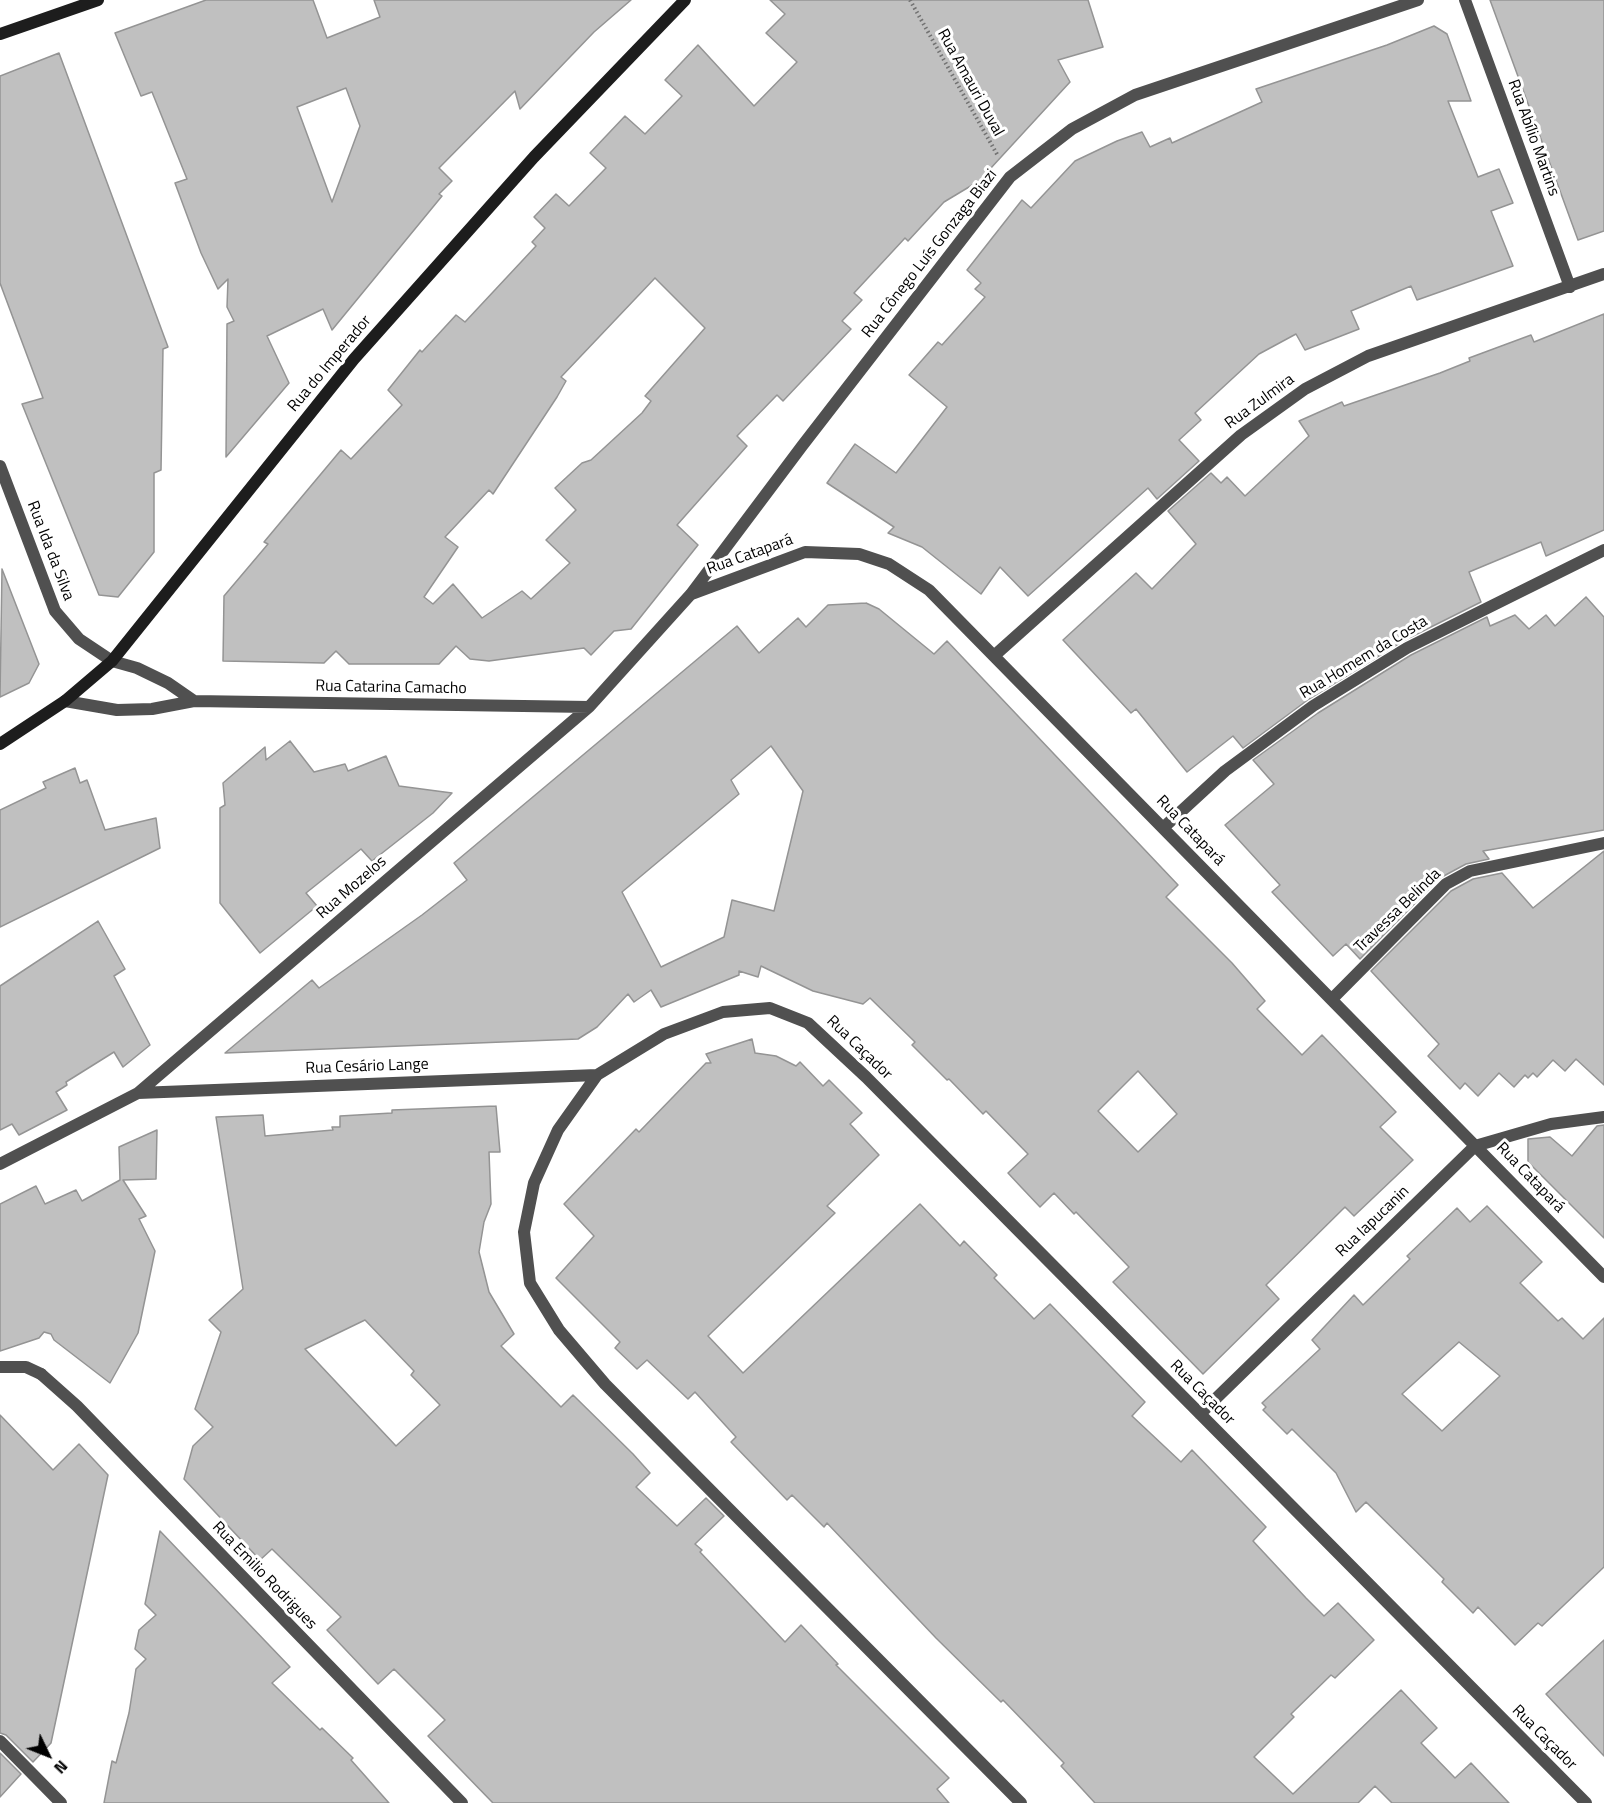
<!DOCTYPE html>
<meta charset="utf-8">
<style>
body{margin:0}
#map{position:relative;width:1604px;height:1803px;overflow:hidden;background:#fff;font-family:"Titillium Web",sans-serif}
canvas{display:block}
.north{position:absolute;left:18px;top:1725px;width:60px;height:60px;-webkit-text-stroke:4px #fff;paint-order:stroke;rotate:133deg;font-size:16px;font-weight:700;line-height:24px;text-align:center;color:#000}
.north::after{content:'';display:block;margin:auto;width:21px;height:27px;background:#000;clip-path:polygon(50% 0,100% 100%,50% 72%,0 100%)}
</style>
<div id="map">
<canvas width="1604" height="1803"></canvas>
<div class="north">N</div>
</div>
<script>
const g = document.querySelector('canvas').getContext('2d');
g.lineJoin = 'round';
function paint(path, color) { g.fillStyle = color; g.fill(path, 'evenodd'); }
const shape = rows => new Path2D(rows.map(r => 'M' + r).join(''));
function trace(path, color, width, dash) { g.strokeStyle = color; g.lineWidth = width; g.lineCap = dash ? 'butt' : 'round'; g.setLineDash(dash || []); g.stroke(path); }
function drawText(font, color, halo, rows, align = 'center') {
  g.font = font + ' "Titillium Web",sans-serif'; g.lineWidth = 6; g.setLineDash([]); g.textBaseline = 'middle'; g.strokeStyle = halo; g.fillStyle = color; for (const [text, x, y, turn = 0] of rows) {
    g.save(); g.translate(x, y); g.rotate((+turn || 0) * Math.PI / 180); g.textAlign = isNaN(turn) ? turn : align; if (halo) g.strokeText(text, 0, 0); g.fillText(text, 0, 0); g.restore();
  }
}
const building = shape([
 [206,0,313,0,327,38,380,17,374,0,631,0,594,32,520,109,515,91,439,168,452,181,439,194,442,196,332,330,323,309,267,336,289,383,226,457,227,324,234,321,227,307,228,279,218,289,201,253,175,183,187,179,152,92,141,96,115,33,206,0],
 [346,88,360,126,332,202,297,107,346,88],
 [770,0,1088,0,1103,47,1058,60,1070,82,979,181,944,202,908,241,905,238,854,293,862,300,842,321,851,329,783,401,777,395,737,436,747,446,677,525,698,545,631,629,614,631,591,655,584,648,489,661,470,659,456,646,439,664,349,664,336,651,324,663,223,661,224,596,268,544,264,542,341,450,351,459,402,405,388,390,420,350,422,352,456,315,465,322,536,246,532,242,545,228,534,217,556,194,569,206,606,168,590,153,625,116,645,134,682,96,665,80,698,45,754,106,797,62,766,33,785,14,770,0],
 [655,278,705,328,645,396,651,401,642,413,591,460,582,463,555,488,576,510,546,540,570,563,531,599,522,591,482,618,453,584,433,604,424,597,458,547,445,537,489,490,493,494,557,397,566,381,561,377,655,278],
 [1490,0,1604,0,1604,231,1578,240,1490,0],
 [1434,26,1447,34,1471,101,1448,101,1478,177,1499,169,1513,203,1491,211,1513,266,1417,300,1411,286,1351,311,1359,329,1305,350,1296,334,1259,354,1195,413,1201,420,1179,440,1199,461,1157,499,1148,488,1028,596,1000,567,981,594,922,547,888,533,894,527,827,483,855,444,896,473,947,407,909,375,938,342,942,345,985,297,975,289,981,283,967,270,1022,200,1031,208,1075,161,1117,141,1142,132,1150,147,1170,138,1172,143,1262,102,1256,89,1387,45,1434,26],
 [59,53,168,347,163,349,161,470,154,473,154,552,118,597,99,595,22,404,43,398,0,283,0,76,59,53],
 [1604,314,1604,530,1546,556,1541,542,1469,572,1481,602,1403,641,1309,699,1243,748,1233,736,1187,772,1136,709,1131,713,1063,640,1136,573,1152,589,1196,544,1168,511,1211,473,1221,483,1227,477,1245,496,1309,436,1299,421,1342,402,1344,406,1440,373,1470,361,1469,358,1531,335,1534,342,1604,314],
 [2,569,39,664,29,683,0,697,2,569],
 [1586,597,1604,617,1604,830,1483,851,1489,859,1466,864,1440,878,1360,959,1346,944,1333,956,1272,892,1280,885,1225,825,1274,784,1253,760,1318,713,1411,655,1487,617,1490,626,1515,615,1529,629,1546,615,1555,626,1586,597],
 [866,603,879,609,934,654,947,641,1178,885,1166,897,1232,963,1265,1001,1257,1009,1302,1055,1322,1035,1396,1112,1380,1127,1413,1160,1354,1216,1345,1207,1266,1285,1279,1299,1203,1374,1113,1282,1129,1267,1076,1212,1074,1214,1054,1193,1040,1207,1022,1188,1008,1173,1028,1154,986,1111,983,1114,949,1079,947,1080,912,1045,915,1042,870,998,863,1004,813,991,761,966,758,977,739,971,739,975,661,1007,651,990,634,1002,628,994,597,1027,578,1039,225,1053,312,980,319,988,422,915,467,880,454,863,737,626,759,653,798,618,806,627,828,605,866,603],
 [771,746,803,791,774,911,732,900,724,937,661,967,622,892,739,794,731,780,771,746],
 [1138,1071,1177,1114,1138,1152,1098,1111,1138,1071],
 [290,741,314,772,345,764,348,771,386,756,399,786,452,793,433,813,372,861,361,849,306,893,317,906,260,953,220,903,220,808,225,805,223,783,265,747,266,760,290,741],
 [75,768,80,783,87,780,105,830,156,818,160,848,0,927,0,810,46,788,43,782,75,768],
 [1604,851,1604,1085,1576,1059,1565,1071,1553,1060,1537,1077,1533,1073,1528,1078,1525,1075,1514,1087,1499,1073,1478,1096,1465,1083,1460,1089,1428,1056,1439,1044,1371,971,1451,891,1473,879,1502,873,1533,908,1604,851],
 [98,921,125,969,114,976,150,1045,123,1067,114,1052,66,1082,67,1085,56,1092,67,1110,19,1135,12,1124,0,1130,0,986,98,921],
 [752,1039,755,1053,776,1056,796,1066,800,1062,823,1086,829,1080,862,1113,850,1124,879,1155,827,1206,835,1213,708,1336,743,1373,920,1204,960,1246,964,1241,997,1275,994,1278,1034,1319,1050,1304,1145,1402,1132,1416,1181,1462,1192,1450,1266,1527,1253,1541,1306,1598,1324,1616,1338,1603,1374,1640,1335,1678,1331,1675,1291,1714,1294,1717,1254,1757,1293,1794,1401,1690,1437,1728,1421,1743,1455,1778,1471,1763,1509,1803,1392,1803,1375,1786,1358,1803,1095,1803,1061,1766,1064,1763,1003,1700,1001,1702,936,1638,827,1523,824,1527,792,1495,787,1500,731,1442,736,1437,695,1392,688,1399,647,1360,637,1369,615,1348,620,1342,556,1278,594,1236,564,1204,636,1129,639,1132,706,1063,711,1063,706,1054,752,1039],
 [496,1106,500,1152,489,1152,491,1204,484,1222,479,1252,489,1292,514,1334,501,1346,561,1407,573,1395,633,1454,650,1473,636,1487,677,1526,706,1498,724,1516,695,1544,702,1550,700,1552,785,1642,801,1625,838,1664,836,1665,949,1778,937,1789,949,1803,493,1803,428,1736,445,1720,394,1669,378,1684,327,1630,341,1617,272,1549,260,1560,184,1479,193,1446,213,1427,195,1409,221,1332,209,1320,243,1289,216,1117,263,1115,265,1136,333,1130,332,1127,340,1127,340,1116,392,1113,392,1110,496,1106],
 [365,1320,414,1371,411,1375,440,1405,396,1446,305,1349,365,1320],
 [1604,1125,1604,1238,1528,1162,1528,1139,1550,1137,1572,1156,1597,1126,1604,1125],
 [157,1130,156,1179,123,1180,146,1216,139,1219,155,1251,138,1333,110,1383,54,1340,51,1334,44,1332,39,1338,0,1351,0,1204,36,1186,45,1204,76,1190,82,1201,120,1180,119,1147,157,1130],
 [1487,1206,1542,1262,1520,1283,1558,1321,1562,1318,1583,1339,1604,1318,1604,1567,1542,1626,1538,1623,1515,1645,1478,1607,1473,1613,1442,1582,1444,1579,1366,1502,1356,1512,1336,1473,1292,1429,1287,1434,1263,1410,1266,1407,1262,1403,1320,1349,1312,1340,1354,1295,1363,1305,1410,1259,1407,1256,1457,1208,1470,1222,1487,1206],
 [1459,1342,1500,1376,1442,1431,1402,1394,1459,1342],
 [0,1415,53,1470,79,1444,108,1475,51,1743,33,1762,6,1735,0,1733,0,1415],
 [160,1531,290,1667,272,1683,320,1730,322,1728,353,1758,351,1760,389,1803,104,1803,112,1761,116,1763,129,1713,136,1669,146,1659,135,1649,139,1630,156,1615,145,1604,160,1531],
 [1604,1640,1604,1756,1546,1694,1604,1640],
 [0,1753,21,1774,0,1797,0,1753]
]);
const path = shape([
 [910,0,998,156]
]);
const lane = shape([
 [0,1367,26,1367,41,1374]
]);
const street = shape([
 [1465,0,1570,287],
 [0,466,55,611,79,639,112,661,137,668,168,683,194,701],
 [692,594,805,552,859,554,889,564,929,590,1604,1277],
 [995,655,1241,435,1305,389,1368,356,1604,274],
 [65,701,117,710,152,709,194,701,589,707],
 [1163,828,1225,771,1313,706,1407,648,1604,550],
 [1332,999,1446,884,1470,871,1604,843],
 [138,1093,597,1075],
 [0,1164,138,1093,589,707,691,594,802,446,1010,177,1072,129,1135,95,1418,0],
 [41,1374,77,1406,462,1803],
 [1200,1414,1475,1146,1551,1124,1604,1117],
 [0,1741,61,1803],
 [1021,1803,605,1384,559,1330,530,1283,524,1232,534,1183,558,1130,597,1075,664,1034,723,1012,770,1008,808,1023,866,1077,1586,1803]
]);
const secondary = shape([
 [0,34,98,0],
 [0,744,65,701,112,661,354,359,534,157,685,0]
]);
const streetNames = [
 ["Rua Amauri Duval",970,83,61],
 ["Rua Abílio Martins",1533,138,70],
 ["Rua Cônego Luís Gonzaga Biazi",930,254,-52],
 ["Rua do Imperador",330,364,-50],
 ["Rua Zulmira",1260,402,-36],
 ["Rua Ida da Silva",50,551,69],
 ["Rua Catapará",750,555,-20],
 ["Rua Homem da Costa",1364,658,-31],
 ["Rua Catarina Camacho",391,688,1],
 ["Rua Catapará",1190,831,46],
 ["Rua Mozelos",352,888,-41],
 ["Travessa Belinda",1398,911,-44],
 ["Rua Caçador",859,1048,44],
 ["Rua Cesário Lange",367,1067,-2],
 ["Rua Catapará",1530,1178,46],
 ["Rua Iapucanin",1373,1222,-44],
 ["Rua Caçador",1202,1393,45],
 ["Rua Emilio Rodrigues",264,1576,46],
 ["Rua Caçador",1544,1738,45]
];
paint(building, '#c0c0c0');
trace(building, '#949494', 1.5);
trace(path, '#727272', 4, [1.5, 3]);
trace(lane, '#505050', 12);
trace(street, '#505050', 12);
trace(secondary, '#1d1d1d', 12);
drawText('16px', '#000', '#fff', streetNames);
</script>
